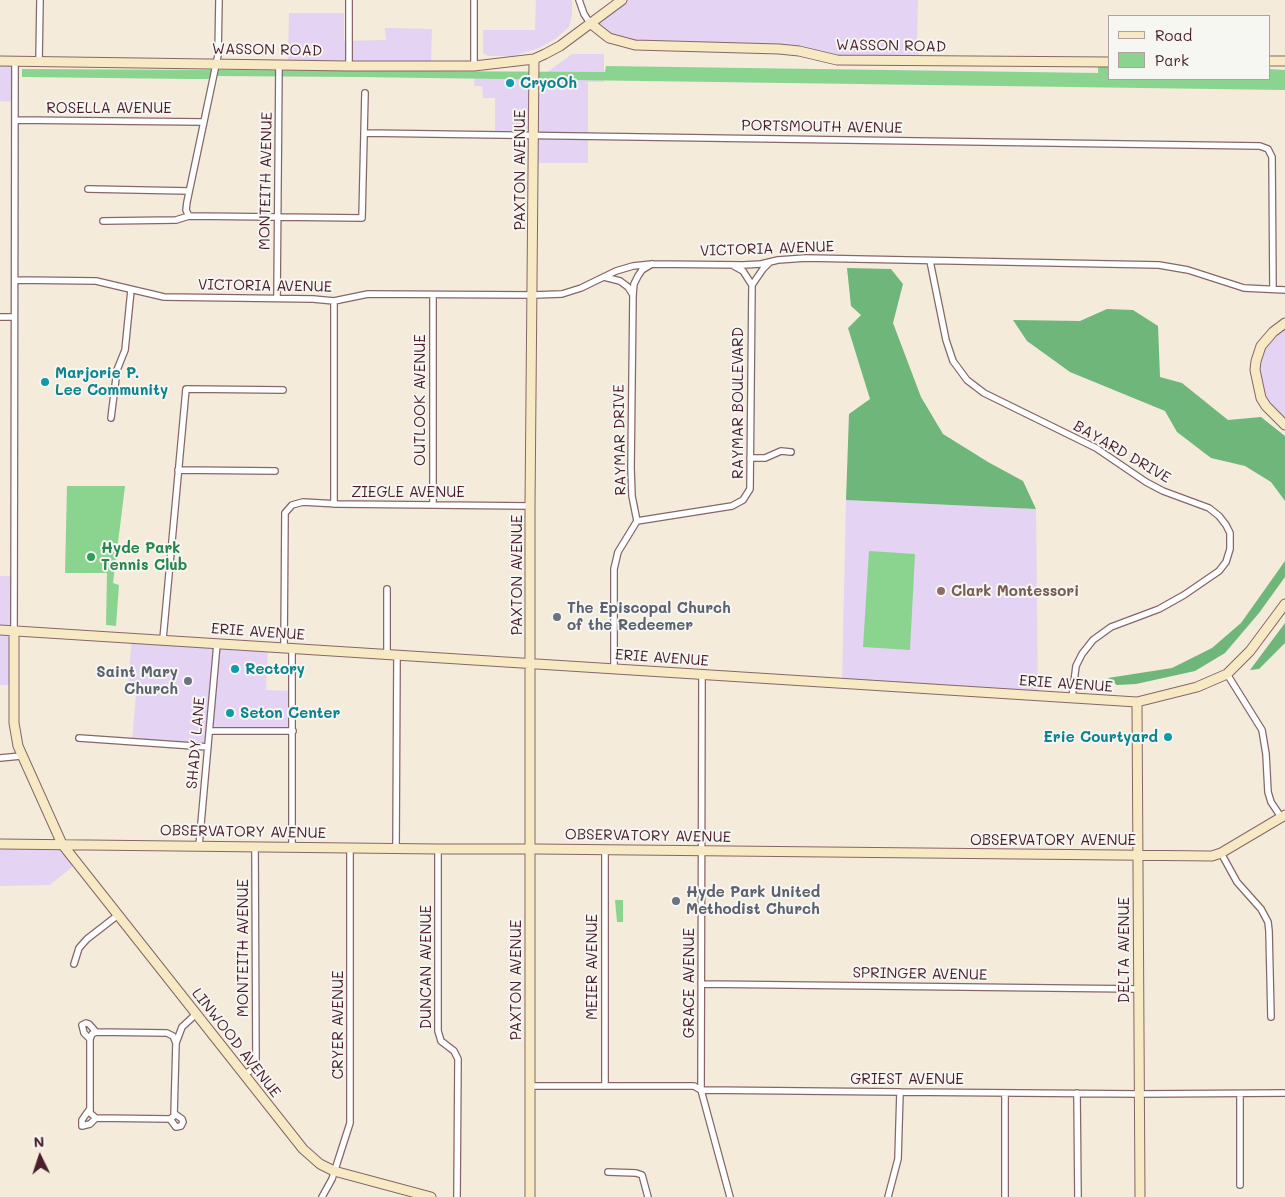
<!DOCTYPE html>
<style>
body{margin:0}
#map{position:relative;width:1285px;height:1197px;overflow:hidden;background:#f4ebdb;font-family:Mali,sans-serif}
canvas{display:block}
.legend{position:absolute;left:1108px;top:15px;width:162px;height:65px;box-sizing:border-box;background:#f6f6f2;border:1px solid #b1a0a2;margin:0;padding:6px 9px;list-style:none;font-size:15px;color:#4a1f2b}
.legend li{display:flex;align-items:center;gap:10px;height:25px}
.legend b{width:25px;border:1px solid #b1a0a2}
.north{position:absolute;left:15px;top:1132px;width:50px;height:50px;-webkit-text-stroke:4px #f6f6f2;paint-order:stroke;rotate:356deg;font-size:14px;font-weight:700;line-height:20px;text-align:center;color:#4a1f2b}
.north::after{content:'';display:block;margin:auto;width:18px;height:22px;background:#4a1f2b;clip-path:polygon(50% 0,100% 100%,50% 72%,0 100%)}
</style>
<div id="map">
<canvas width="1285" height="1197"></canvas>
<ul class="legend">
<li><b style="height:6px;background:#f7e9c3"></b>Road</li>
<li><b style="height:14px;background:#8ad490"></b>Park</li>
</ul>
<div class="north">N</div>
</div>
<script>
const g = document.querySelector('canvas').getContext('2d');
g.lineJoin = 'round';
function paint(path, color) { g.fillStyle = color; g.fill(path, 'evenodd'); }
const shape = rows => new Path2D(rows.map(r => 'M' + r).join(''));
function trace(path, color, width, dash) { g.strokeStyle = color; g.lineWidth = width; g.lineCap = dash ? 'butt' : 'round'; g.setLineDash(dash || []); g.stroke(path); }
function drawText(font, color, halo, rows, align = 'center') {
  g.font = font + ' Mali,sans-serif'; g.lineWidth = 4; g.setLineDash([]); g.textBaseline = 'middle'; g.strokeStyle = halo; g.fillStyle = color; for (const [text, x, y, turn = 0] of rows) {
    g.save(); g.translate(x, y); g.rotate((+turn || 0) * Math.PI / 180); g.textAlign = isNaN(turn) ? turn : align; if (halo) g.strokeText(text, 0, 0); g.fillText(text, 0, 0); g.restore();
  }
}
const built = shape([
 [536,0,572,0,572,16,569,27,554,40,539,48,513,56,488,56,483,53,483,30,535,30],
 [622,0,918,0,917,43,920,61,860,61,799,51,619,42,590,23],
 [289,13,344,13,344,41,386,40,385,28,432,29,431,62,288,60],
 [572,54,604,54,604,82,588,82,588,163,534,163,533,135,495,134,495,98,483,98,482,86,474,86,475,73,546,73],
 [0,61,15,61,15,102,0,101],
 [1285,323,1285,425,1257,387,1261,346],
 [846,500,1036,509,1038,696,842,684],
 [0,576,15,576,14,685,0,685],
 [132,638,268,647,266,690,293,691,293,731,210,731,208,747,132,742,136,695,127,694],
 [0,844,62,844,77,863,50,885,0,886]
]);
const green = shape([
 [606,66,1098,73,1098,67,1109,67,1109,79,1269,79,1269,69,1285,70,1285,90,358,77,215,76,207,79,189,79,22,77,22,69,605,72],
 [67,486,125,486,113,583,119,585,116,626,106,625,107,573,65,573],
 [869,551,915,554,910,650,863,647],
 [615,900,623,900,623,922,617,922]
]);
const forest = shape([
 [847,268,891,269,903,284,893,323,921,397,943,434,988,462,1023,481,1036,509,846,500,849,414,870,399,848,328,861,315,851,306],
 [1107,309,1133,310,1158,326,1160,377,1182,383,1228,420,1261,417,1285,436,1285,501,1271,482,1245,466,1211,458,1177,432,1165,411,1070,372,1027,341,1013,320,1080,321],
 [1285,561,1285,577,1259,613,1225,653,1195,671,1136,684,1117,685,1108,678,1172,668,1212,648,1241,623],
 [1285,623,1285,643,1259,669,1250,670]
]);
const street = shape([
 [579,0,584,14,590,23],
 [39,61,40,0],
 [349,66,349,0],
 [474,66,474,0],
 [15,120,203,122],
 [364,133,1260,146,1268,149,1272,157,1273,289],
 [88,189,189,191],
 [189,216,186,210,187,202,218,55,219,0],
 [103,221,176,220,189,216,362,218,365,93],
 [930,261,946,340,953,361,967,380,984,393,1096,448,1146,482,1163,491,1209,508,1219,516,1226,525,1230,533,1230,549,1226,562,1219,571,1184,595,1159,609,1111,627,1093,640,1082,654,1076,666,1072,698],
 [604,277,620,281,628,287,633,295],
 [15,280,96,281,164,297,313,299,334,301,368,294,533,295,562,294,581,288,616,271,633,266,652,264,743,265,761,264,778,260,806,258,1159,265,1188,270,1244,288,1285,290],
 [752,285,763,269,769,263],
 [277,298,279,64],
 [0,317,14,317],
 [111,418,117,370,125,350,131,290],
 [750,458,765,458,781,451,791,452],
 [178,470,275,471],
 [334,504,334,301],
 [433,505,433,295],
 [637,521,732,506,743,500,750,489,752,285,743,271,734,266],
 [14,631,15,61],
 [163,639,186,389,283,390],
 [284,648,285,513,292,505,303,502,338,504,530,506],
 [292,649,292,846],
 [387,655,387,589],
 [614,668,614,569,618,552,637,521,632,496,631,468,633,295,634,284,638,276,642,270,652,264],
 [1227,674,1262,730,1266,754,1268,792,1271,802,1281,817],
 [702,675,701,1090,730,1197],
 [210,731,293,731],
 [79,738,208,747],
 [0,758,21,756],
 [199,846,217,644],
 [396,848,397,655],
 [438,849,438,1031,441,1041,454,1051,458,1059,457,1197],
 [605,849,605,1085],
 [1221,853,1237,882,1261,909,1268,922,1269,931,1271,1017],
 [74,964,79,948,87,939,118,915],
 [701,984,1138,989],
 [96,1032,167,1033,173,1036,176,1043,174,1116,170,1119,96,1118,90,1113,90,1039,92,1034,96,1032],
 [90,1039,84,1033,82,1025,86,1023,89,1024,96,1032],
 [176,1043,182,1027,195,1015],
 [244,1075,254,1068,256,1063,255,846],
 [530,1086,694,1086,701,1090,900,1092,1139,1094,1285,1093],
 [1005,1093,1005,1197],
 [1077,1093,1078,1197],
 [89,1110,82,1120,82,1126,90,1124,96,1118],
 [170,1119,176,1127,181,1126,183,1122,182,1119,175,1114],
 [608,1172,636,1173,642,1175,648,1197],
 [1240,1185,1240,1094],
 [322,1197,332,1179,350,1123,350,848],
 [888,1197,898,1159,900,1092]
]);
const secondary = shape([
 [590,23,609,38,635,45,779,49,799,51,837,60,1109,62],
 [0,61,349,66,474,66,534,59,545,54,560,46,622,0],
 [1269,61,1285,61],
 [1285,323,1273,332,1261,346,1256,361,1255,370,1261,398,1266,406,1285,425],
 [0,630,1137,702,1197,687,1227,674,1250,651,1285,604],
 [14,631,14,723,18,746,62,844,303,1149,320,1164,334,1171,431,1197],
 [1137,702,1140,1197],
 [0,844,438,849,537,849,1212,856,1221,853,1285,815],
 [530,1197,530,506,534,59]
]);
const markers = [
 [510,83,5,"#0f9aa8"],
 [45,382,5,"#0f9aa8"],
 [91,557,5,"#2e9e5b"],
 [941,591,5,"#8d6e63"],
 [557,617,5,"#6b7280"],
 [235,669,5,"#0f9aa8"],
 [188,681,5,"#6b7280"],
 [230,713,5,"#0f9aa8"],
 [1168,737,5,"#0f9aa8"],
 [676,901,5,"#6b7280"]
];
const streetNames = [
 ["WASSON ROAD",891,46,1],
 ["WASSON ROAD",267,50,1],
 ["ROSELLA AVENUE",109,108],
 ["PORTSMOUTH AVENUE",822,127,1],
 ["PAXTON AVENUE",520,170,-90],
 ["MONTEITH AVENUE",266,181,-89],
 ["VICTORIA AVENUE",767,249,-2],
 ["VICTORIA AVENUE",265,286,1],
 ["OUTLOOK AVENUE",420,400,-90],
 ["RAYMAR BOULEVARD",738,403,-90],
 ["RAYMAR DRIVE",620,440,-91],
 ["BAYARD DRIVE",1122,452,30],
 ["ZIEGLE AVENUE",408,492],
 ["PAXTON AVENUE",517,575,-90],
 ["ERIE AVENUE",258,632,4],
 ["ERIE AVENUE",662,658,4],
 ["ERIE AVENUE",1066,684,4],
 ["SHADY LANE",196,743,-85],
 ["OBSERVATORY AVENUE",243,832,1],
 ["OBSERVATORY AVENUE",648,836,1],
 ["OBSERVATORY AVENUE",1053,840],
 ["MONTEITH AVENUE",243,948,-90],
 ["DELTA AVENUE",1124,950,-90],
 ["DUNCAN AVENUE",426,967,-90],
 ["MEIER AVENUE",592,967,-90],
 ["SPRINGER AVENUE",920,974,1],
 ["PAXTON AVENUE",516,980,-90],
 ["GRACE AVENUE",689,983,-90],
 ["CRYER AVENUE",338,1025,-90],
 ["LINWOOD AVENUE",236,1043,52],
 ["GRIEST AVENUE",907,1079]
];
const cultureNames = [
 ["CryoOh",520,83],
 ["Marjorie P.",55,373],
 ["Lee Community",55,390],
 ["Rectory",245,669],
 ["Seton Center",240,713],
 ["Erie Courtyard",1158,737,"right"]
];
const leisureNames = [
 ["Hyde Park",101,548],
 ["Tennis Club",101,565]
];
const educationNames = [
 ["Clark Montessori",951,591]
];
const worshipNames = [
 ["The Episcopal Church",567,608],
 ["of the Redeemer",567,625],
 ["Saint Mary",178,672,"right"],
 ["Church",178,689,"right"],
 ["Hyde Park United",686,892],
 ["Methodist Church",686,909]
];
paint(built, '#e4d3f2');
paint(green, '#8ad490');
paint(forest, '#6fb67a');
trace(street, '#866669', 8);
trace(secondary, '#866669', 11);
trace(street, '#fff', 5.5);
trace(secondary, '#f7e9c3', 9);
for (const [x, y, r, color] of markers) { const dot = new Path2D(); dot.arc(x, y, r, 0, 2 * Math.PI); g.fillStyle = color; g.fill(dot); trace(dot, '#f6f6f2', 2); }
drawText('15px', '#4a1f2b', '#f6f6f2', streetNames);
drawText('bold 15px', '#0d838f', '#f6f6f2', cultureNames, 'left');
drawText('bold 15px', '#27864d', '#f6f6f2', leisureNames, 'left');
drawText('bold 15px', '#785e54', '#f6f6f2', educationNames, 'left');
drawText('bold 15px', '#5b616d', '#f6f6f2', worshipNames, 'left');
</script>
